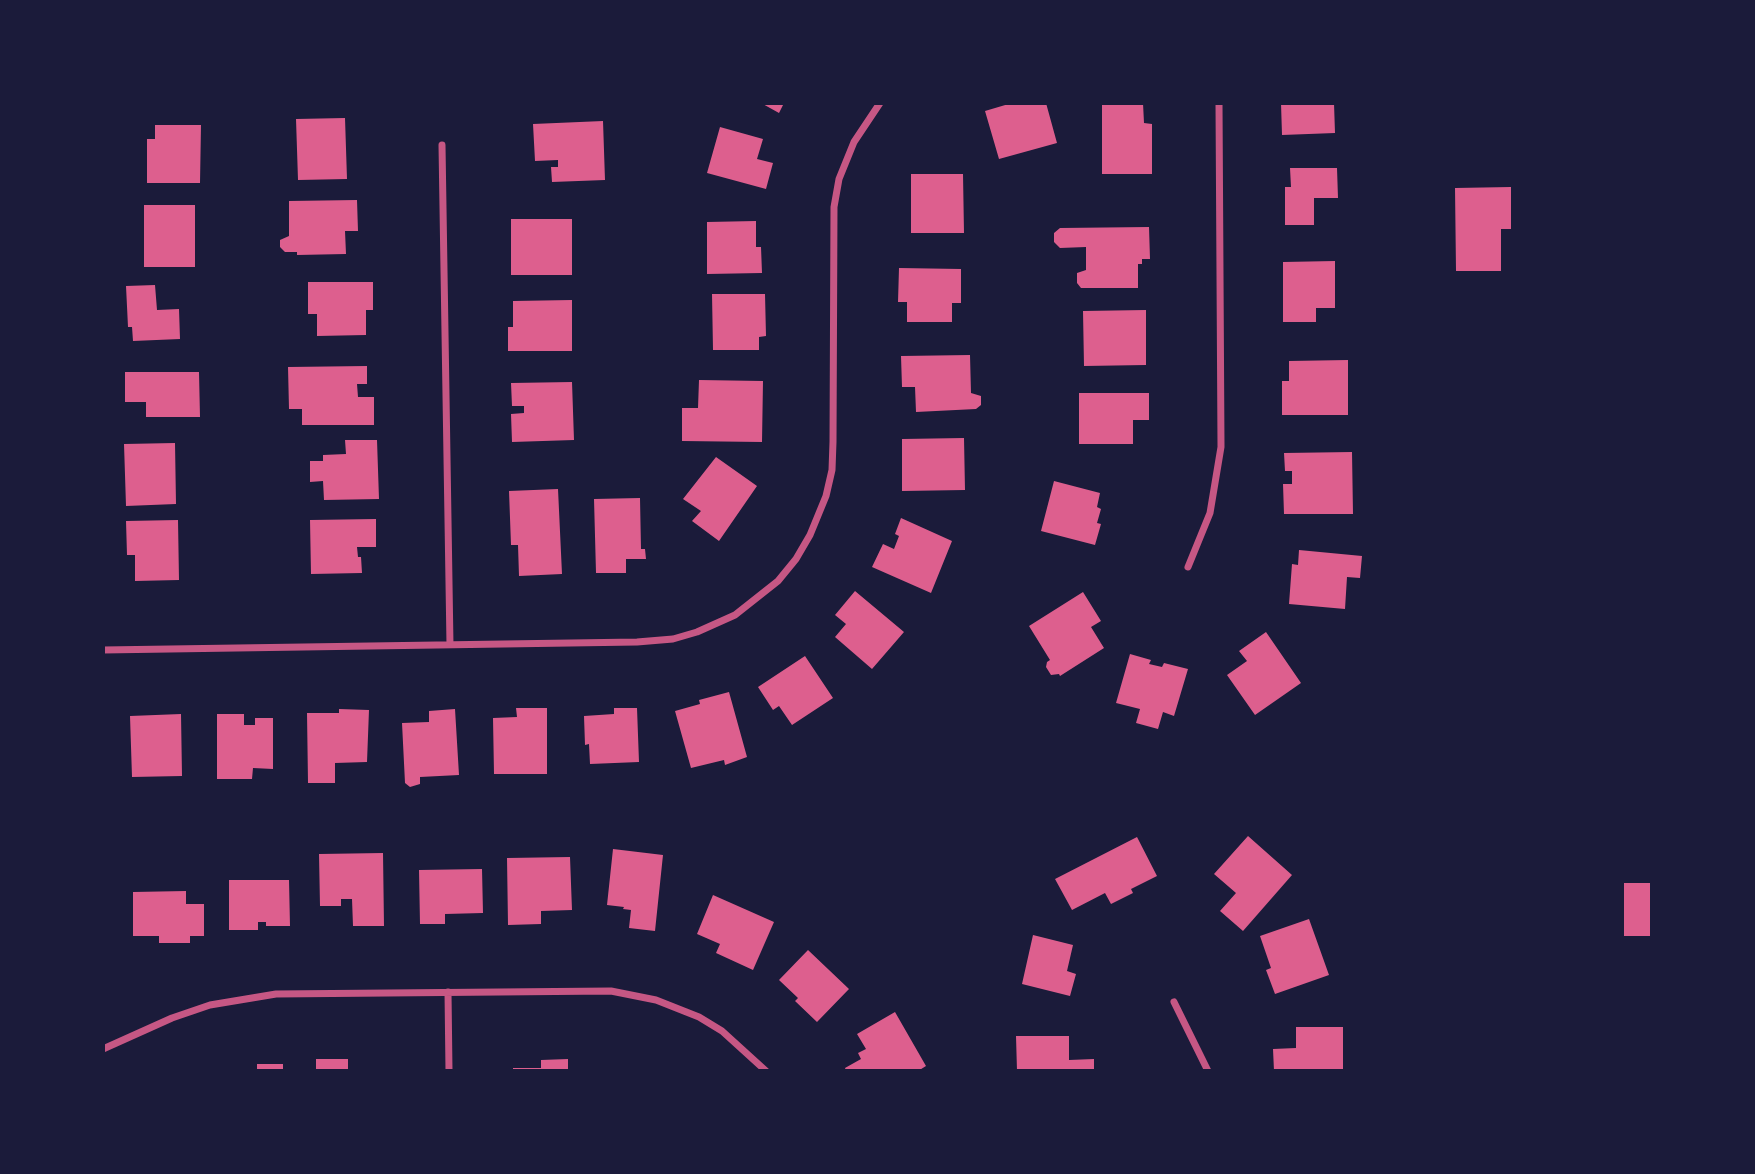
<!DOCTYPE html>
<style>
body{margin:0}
#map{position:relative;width:1755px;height:1174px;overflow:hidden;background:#1b1b3a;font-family:"Nunito Sans",sans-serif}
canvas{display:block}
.frame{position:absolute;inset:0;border:105px solid #1b1b3a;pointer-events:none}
</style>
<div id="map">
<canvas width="1755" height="1174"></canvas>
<div class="frame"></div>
</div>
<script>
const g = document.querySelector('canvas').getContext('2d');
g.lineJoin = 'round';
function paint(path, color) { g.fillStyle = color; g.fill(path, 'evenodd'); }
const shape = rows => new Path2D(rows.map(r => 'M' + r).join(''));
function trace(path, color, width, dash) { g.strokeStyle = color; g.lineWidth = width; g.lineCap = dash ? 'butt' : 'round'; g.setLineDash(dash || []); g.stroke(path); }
const building = shape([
 [761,103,784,103,779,113],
 [1012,103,1046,103,1057,143,999,159,985,111],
 [1102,103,1143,103,1144,123,1152,124,1152,174,1102,174],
 [1281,103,1334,103,1335,133,1282,135],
 [345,118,347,179,298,180,296,119],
 [603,121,605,180,552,182,551,167,558,167,558,160,535,161,533,124],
 [155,125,201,125,200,183,147,183,147,139,155,139],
 [720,127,763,139,757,159,773,163,766,189,707,173],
 [1290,168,1337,168,1338,198,1314,198,1314,225,1285,225,1285,187,1291,187],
 [911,174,963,174,964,233,911,233],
 [1511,187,1511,229,1501,229,1501,271,1456,271,1455,188],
 [357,200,358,231,345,231,346,254,297,255,297,252,285,252,280,247,280,240,289,236,289,201],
 [144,205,195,205,195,267,144,267],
 [511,219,572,219,572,275,511,275],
 [756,221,756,247,761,247,762,273,707,274,707,222],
 [1149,227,1150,259,1142,259,1142,264,1138,264,1138,288,1081,288,1077,283,1077,273,1086,270,1086,247,1060,248,1054,242,1054,233,1060,228],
 [1335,261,1335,308,1316,308,1316,322,1283,322,1283,262],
 [899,268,961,269,961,303,952,303,952,322,907,322,907,302,898,302],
 [308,282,373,282,373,310,366,310,366,335,317,336,317,314,308,314],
 [155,285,157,310,179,309,180,339,133,341,132,327,128,327,126,286],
 [712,294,765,294,766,336,759,337,759,350,713,350],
 [572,300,572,351,508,351,508,327,513,327,513,301],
 [1146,310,1146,365,1084,366,1083,311],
 [970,355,971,393,981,396,981,405,976,409,916,412,915,387,902,387,901,356],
 [1348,360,1348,415,1282,415,1282,381,1289,381,1289,361],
 [367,366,367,384,357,384,358,397,374,397,374,425,302,425,302,409,289,409,288,367],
 [125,372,199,372,200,417,146,417,146,402,125,402],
 [699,380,763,381,762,442,682,441,682,408,698,408],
 [572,382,574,440,512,442,511,414,524,413,524,406,512,406,511,383],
 [1079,393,1149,393,1149,420,1133,420,1133,444,1079,444],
 [964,438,965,490,902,491,902,439],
 [345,440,377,440,379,499,324,500,323,481,310,482,310,461,323,461,323,455,346,454],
 [175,443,176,504,126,506,124,444],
 [1352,452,1353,514,1284,514,1283,484,1292,484,1292,471,1285,471,1284,453],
 [716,457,757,486,719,541,692,521,701,511,683,499],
 [1054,481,1100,493,1097,507,1101,509,1097,523,1101,524,1095,545,1041,531],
 [558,489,562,574,519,576,518,545,511,545,509,491],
 [640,498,641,549,645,549,646,559,626,559,626,573,596,573,594,499],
 [901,518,952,541,931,593,872,567,883,544,894,549,899,536,895,534],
 [376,519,376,547,357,547,358,557,361,557,362,573,311,574,310,520],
 [178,520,179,580,135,581,135,555,127,555,126,521],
 [1299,550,1362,556,1360,578,1347,577,1345,609,1289,604,1292,564,1298,565],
 [855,591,904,632,872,669,835,637,846,624,835,615],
 [1083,592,1101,621,1091,627,1104,648,1060,676,1059,674,1051,675,1046,667,1047,662,1050,660,1029,626],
 [1266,632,1301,683,1255,715,1227,675,1247,661,1239,651],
 [1130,654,1151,660,1149,664,1162,667,1164,663,1188,669,1174,716,1163,712,1158,729,1136,723,1140,709,1116,703],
 [805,656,833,698,792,725,779,706,773,710,758,687],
 [729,692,747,757,725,765,724,760,691,768,675,711,700,704,699,700],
 [516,708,547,708,547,774,494,774,493,718,517,717],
 [614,708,637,708,639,762,590,764,589,744,585,745,584,716,614,714],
 [339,709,369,710,367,762,335,763,335,783,308,783,307,713,339,713],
 [455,709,459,775,420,777,420,784,410,787,405,783,402,723,429,722,429,711],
 [181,714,182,776,132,777,130,716],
 [217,714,244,714,244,725,255,725,255,718,273,718,273,769,253,768,252,779,217,779],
 [1248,836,1292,875,1243,931,1220,911,1236,893,1214,874],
 [1137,837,1157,876,1131,889,1133,893,1111,904,1105,893,1072,910,1055,879],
 [613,849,663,855,655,931,629,928,631,910,623,909,624,907,607,905],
 [383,853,384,926,353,926,352,899,341,899,341,906,320,906,319,854],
 [570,857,572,910,541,911,541,924,508,925,507,858],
 [482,869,483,913,445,914,445,924,420,924,419,870],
 [229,880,289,880,290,926,266,926,266,922,258,922,258,930,229,930],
 [1624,883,1652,883,1652,936,1624,936],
 [186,891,186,904,204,904,204,936,190,936,190,943,159,943,159,936,133,936,133,892],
 [713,895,774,922,753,970,716,953,720,944,697,934],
 [1309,919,1329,975,1275,994,1266,970,1271,968,1260,936],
 [1033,935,1073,945,1067,971,1076,974,1070,996,1022,984],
 [808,950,849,989,817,1022,795,1001,798,998,779,980],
 [895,1012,926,1066,918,1071,846,1071,845,1068,861,1059,858,1053,866,1049,857,1034],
 [1296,1027,1343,1027,1343,1071,1274,1071,1273,1049,1296,1048],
 [1016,1036,1069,1036,1069,1060,1094,1059,1094,1071,1017,1071],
 [316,1059,348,1059,348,1071,316,1071],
 [568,1059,568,1071,513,1071,513,1068,541,1068,541,1060],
 [257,1064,283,1064,283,1071,257,1071]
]);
const minor = shape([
 [442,145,450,645],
 [1188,567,1210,513,1221,447,1219,103],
 [103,650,637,642,673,639,697,632,735,615,778,581,796,559,810,535,826,496,832,470,833,442,834,207,839,179,854,142,880,103],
 [448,992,449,1071],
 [1174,1002,1208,1071],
 [103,1049,172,1018,210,1005,276,994,611,991,656,1000,699,1017,722,1031,766,1071]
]);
paint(building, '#dd5f8e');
trace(minor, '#c65784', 7);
</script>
